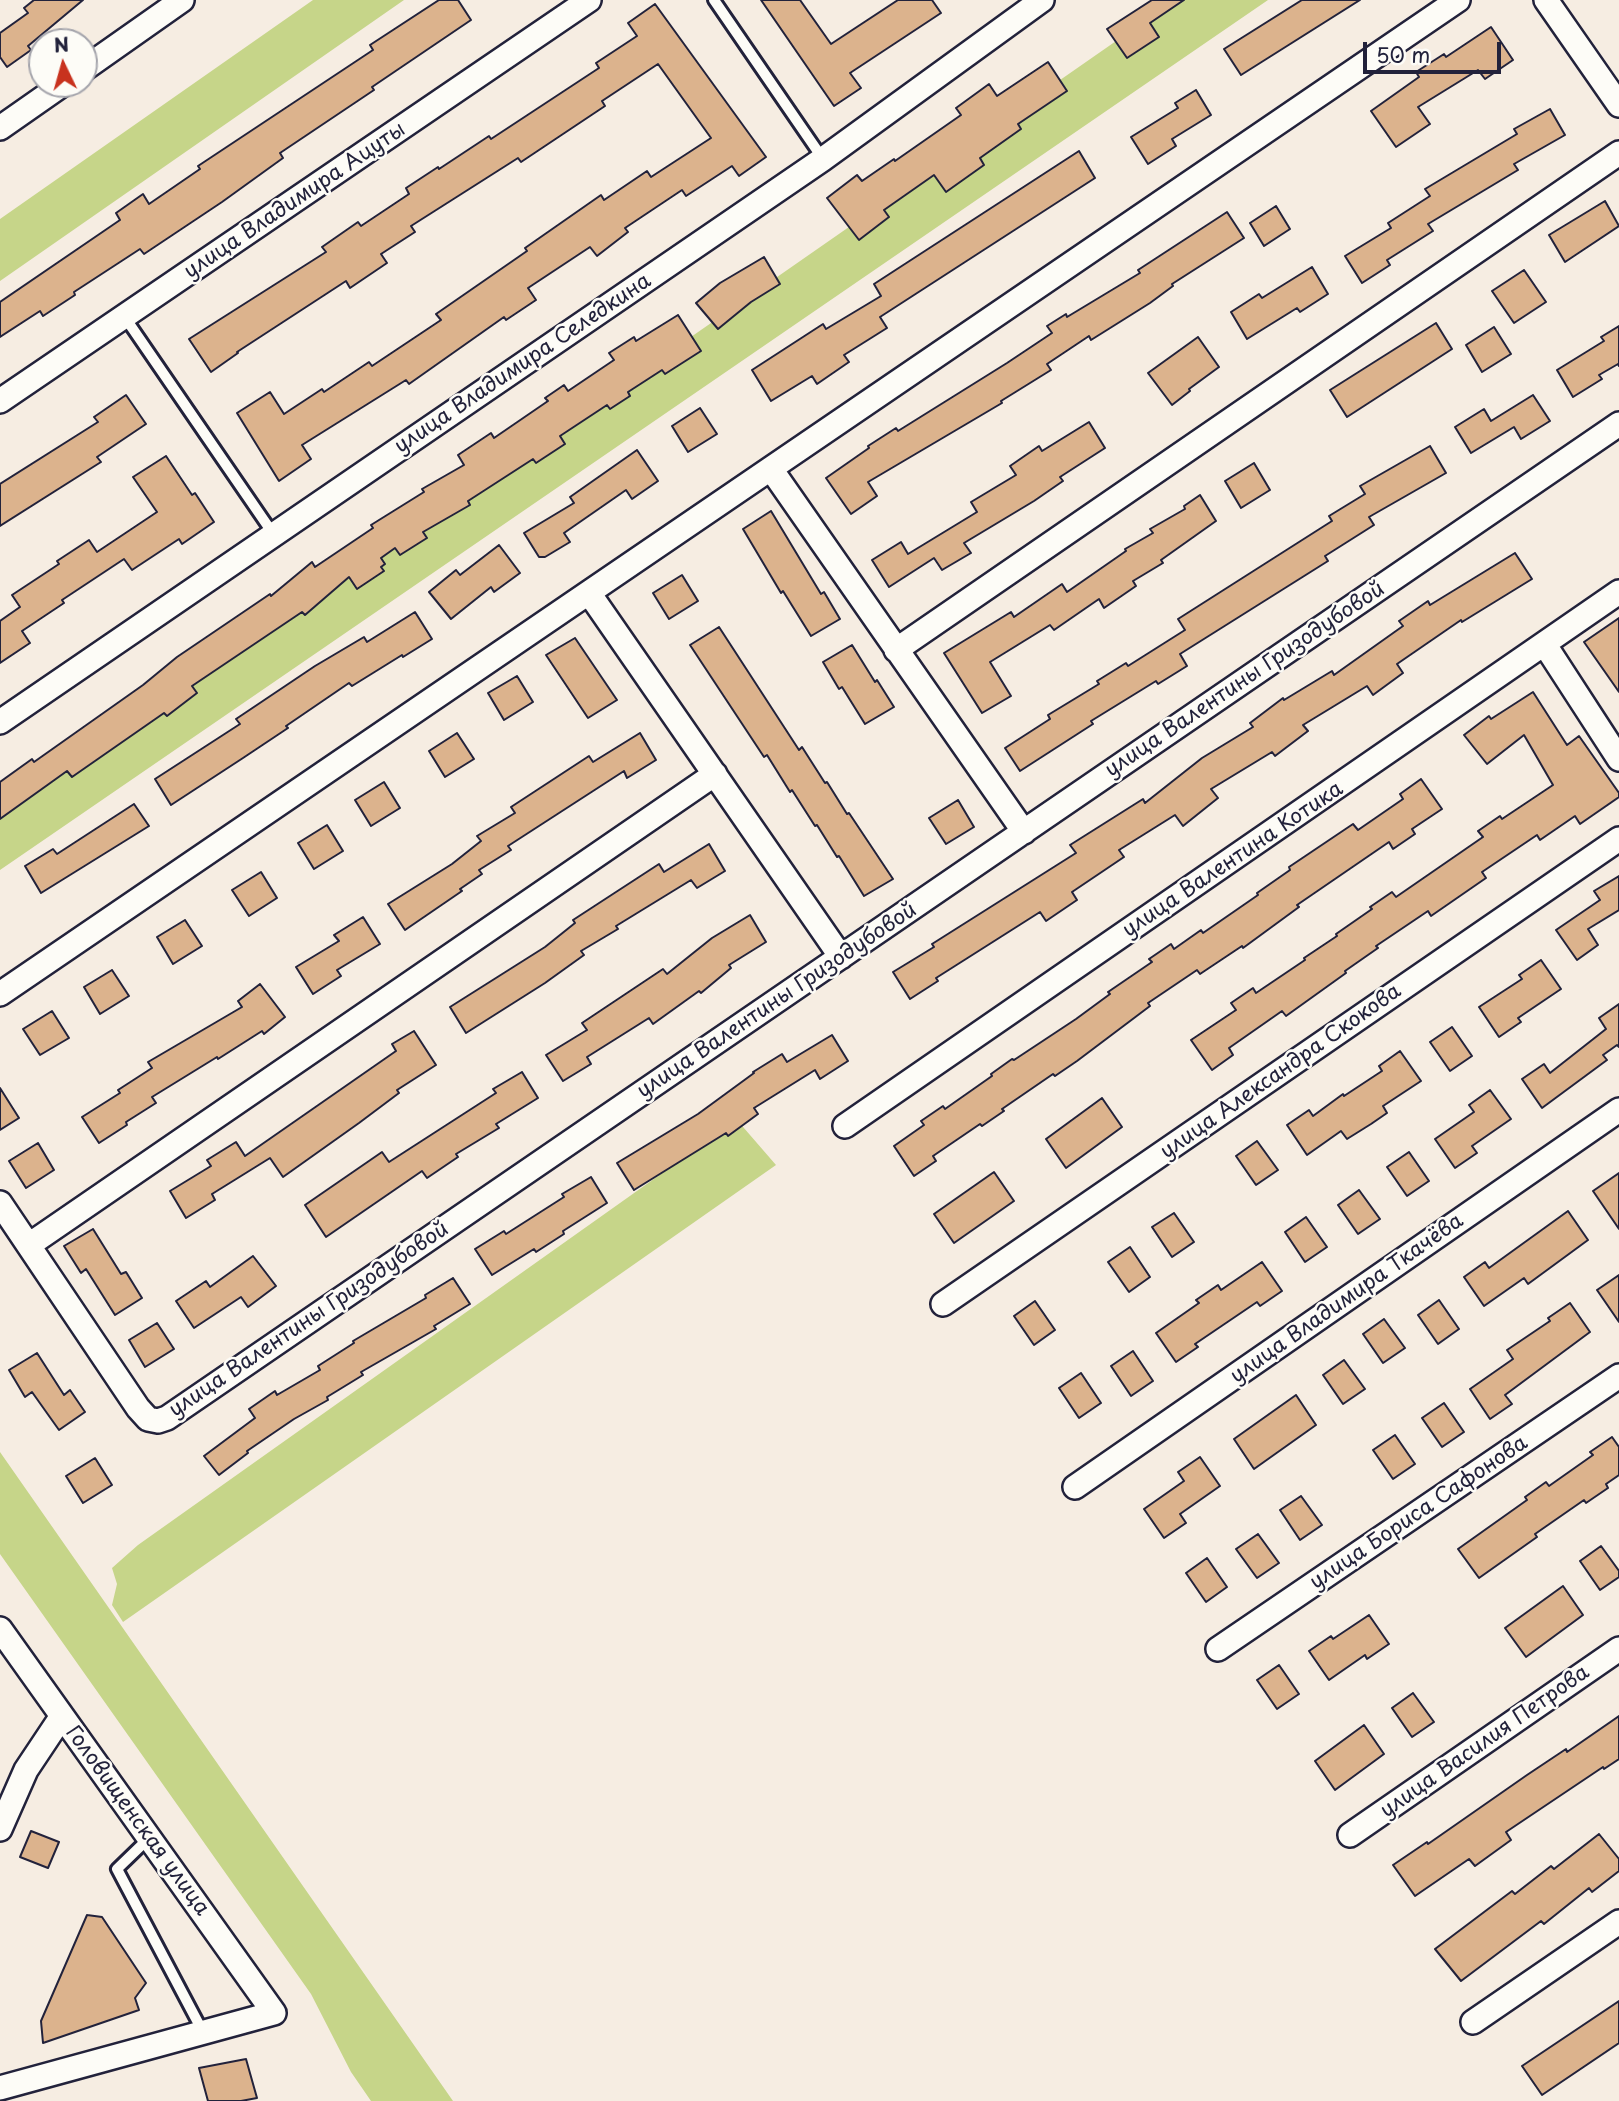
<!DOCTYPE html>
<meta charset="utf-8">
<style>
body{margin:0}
#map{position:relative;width:1619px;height:2101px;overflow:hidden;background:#f6ede2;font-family:"Playpen Sans",sans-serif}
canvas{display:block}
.north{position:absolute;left:28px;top:28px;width:70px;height:70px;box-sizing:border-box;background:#fdfcf7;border:2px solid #a5a5ac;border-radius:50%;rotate:355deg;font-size:19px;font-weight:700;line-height:28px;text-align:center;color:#22223b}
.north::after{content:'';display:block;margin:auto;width:24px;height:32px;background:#c8321e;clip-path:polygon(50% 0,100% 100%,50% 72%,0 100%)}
.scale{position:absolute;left:1363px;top:42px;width:138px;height:32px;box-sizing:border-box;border:4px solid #22223b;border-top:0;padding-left:9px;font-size:21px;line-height:24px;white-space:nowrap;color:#22223b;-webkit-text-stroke:5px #fdfcf7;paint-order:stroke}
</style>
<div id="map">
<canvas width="1619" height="2101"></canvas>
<div class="north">N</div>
<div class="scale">50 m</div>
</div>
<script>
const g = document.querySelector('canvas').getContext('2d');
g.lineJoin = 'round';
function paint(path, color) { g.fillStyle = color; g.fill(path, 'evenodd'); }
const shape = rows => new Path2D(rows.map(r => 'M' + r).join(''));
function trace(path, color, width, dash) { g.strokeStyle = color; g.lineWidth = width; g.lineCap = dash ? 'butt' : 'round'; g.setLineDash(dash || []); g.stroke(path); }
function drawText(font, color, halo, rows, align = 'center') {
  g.font = font + ' "Playpen Sans",sans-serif'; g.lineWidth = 5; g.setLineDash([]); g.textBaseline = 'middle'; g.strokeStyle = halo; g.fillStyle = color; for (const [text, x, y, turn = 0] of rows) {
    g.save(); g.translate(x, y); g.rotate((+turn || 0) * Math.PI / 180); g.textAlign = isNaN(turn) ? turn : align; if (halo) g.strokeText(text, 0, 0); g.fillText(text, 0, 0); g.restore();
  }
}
const green = shape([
 [313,0,404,0,0,281,0,219],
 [1175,0,1268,0,0,870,0,818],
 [737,1120,776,1165,123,1622,112,1605,117,1584,112,1568,138,1545],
 [0,1452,453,2101,371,2101,351,2072,311,1994,0,1554]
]);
const building = shape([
 [34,0,83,0,28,46,31,50,7,67,0,57,0,33,28,13,24,8,34,0],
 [439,0,458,0,471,20,372,87,374,90,280,153,283,158,222,202,144,254,140,249,74,292,75,295,43,316,40,311,0,337,0,302,120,220,116,213,143,194,149,204,200,169,198,166,373,50,370,45,439,0],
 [761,0,800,0,831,44,898,0,932,0,941,13,850,73,861,88,834,106,761,0],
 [1152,0,1184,0,1150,23,1159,37,1127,58,1107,29,1152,0],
 [1302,0,1360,0,1241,75,1224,49,1302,0],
 [655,4,766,157,739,176,732,166,686,196,682,190,625,228,628,232,597,256,590,247,528,288,536,300,506,320,504,317,409,384,406,380,302,445,311,459,279,481,237,413,270,392,284,414,322,389,324,392,369,362,372,366,441,320,436,314,527,251,525,248,601,195,604,200,647,171,651,177,711,138,658,64,602,101,605,106,521,162,518,158,411,226,415,232,381,254,387,263,350,288,346,281,237,352,238,353,211,372,189,339,326,252,322,247,358,222,361,226,409,194,406,188,438,167,439,169,489,136,491,139,599,68,596,63,637,36,628,23,655,4],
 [1491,27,1513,60,1485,79,1478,70,1418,107,1430,124,1396,147,1371,111,1419,77,1416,72,1444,54,1446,57,1491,27],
 [1048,62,1067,91,1018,124,1021,129,980,158,984,165,946,192,934,175,884,210,889,217,859,240,827,198,857,175,862,181,894,159,895,161,961,115,956,108,989,84,997,96,1048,62],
 [1196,90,1211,115,1172,139,1176,146,1148,164,1131,137,1178,108,1175,103,1196,90],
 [1550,109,1565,135,1514,164,1518,170,1428,224,1433,231,1387,260,1390,265,1362,283,1345,256,1391,228,1388,223,1430,196,1425,189,1517,134,1514,129,1550,109],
 [1079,151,1095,178,880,317,887,328,844,355,849,362,817,384,812,376,771,401,752,370,823,324,826,329,881,296,874,284,1079,151],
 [1605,201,1619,226,1565,262,1549,235,1605,201],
 [1276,206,1290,229,1264,246,1250,223,1276,206],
 [1227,212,1244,238,1172,284,1173,286,1150,303,1091,340,1089,336,1047,364,1051,370,1001,401,1002,403,868,482,877,496,851,514,826,478,869,448,868,446,896,428,898,431,1007,363,1052,333,1047,326,1066,314,1067,317,1140,273,1138,270,1227,212],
 [764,257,780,284,751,302,718,329,696,303,720,283,764,257],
 [1312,267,1328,294,1300,312,1297,308,1247,339,1231,312,1259,294,1262,298,1312,267],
 [1524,270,1546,302,1514,323,1492,291,1524,270],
 [678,315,701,351,665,374,662,370,628,392,630,396,610,409,607,405,560,436,565,444,536,463,533,459,468,501,470,505,423,532,427,538,400,555,395,548,381,558,385,564,381,567,384,571,357,589,349,577,305,615,302,612,192,686,197,693,167,716,164,713,72,777,67,771,0,819,0,782,32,759,34,762,143,685,177,657,270,594,271,596,312,562,315,567,373,528,371,525,424,492,422,489,464,465,458,455,491,433,494,438,548,401,545,398,564,385,568,391,614,360,609,353,634,337,636,341,678,315],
 [1436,323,1452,349,1347,417,1330,390,1436,323],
 [1619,326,1619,366,1618,364,1599,375,1602,379,1573,397,1557,370,1604,341,1601,337,1619,326],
 [1494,327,1511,354,1482,372,1466,345,1494,327],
 [1198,337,1219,367,1189,389,1190,391,1172,405,1148,373,1198,337],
 [126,395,146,424,97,457,101,462,0,526,0,484,98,422,94,417,126,395],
 [1533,395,1550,421,1521,439,1514,427,1471,453,1455,427,1484,409,1491,421,1533,395],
 [700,408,717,434,688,452,672,426,700,408],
 [1089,422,1105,448,1060,477,1063,481,1034,501,964,543,971,553,942,570,934,558,889,587,872,560,901,542,908,554,977,512,971,502,1016,475,1010,466,1039,446,1042,451,1089,422],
 [1430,446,1446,473,1369,517,1374,525,1325,556,1328,561,1180,654,1187,666,1158,684,1156,681,1091,721,1093,724,1020,771,1005,748,1050,719,1048,715,1099,684,1097,681,1126,663,1128,666,1185,630,1178,619,1332,521,1329,516,1365,494,1360,486,1430,446],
 [637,450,658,481,632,499,626,490,564,533,570,542,545,557,539,557,524,533,574,503,570,497,637,450],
 [166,456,192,495,195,493,214,522,182,544,179,539,132,570,124,559,62,600,64,603,22,631,30,643,0,663,0,621,20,607,12,595,59,564,57,561,89,540,97,552,157,512,133,477,166,456],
 [1254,463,1270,490,1241,508,1225,481,1254,463],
 [1200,495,1216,521,1161,560,1163,563,1133,581,1136,586,1104,608,1099,599,1054,630,1050,625,990,662,1011,696,982,713,944,653,1011,612,1014,617,1062,584,1067,592,1126,551,1125,549,1153,533,1150,529,1185,509,1184,506,1200,495],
 [771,511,821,594,824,592,840,619,811,636,783,591,781,593,743,529,771,511],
 [499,545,520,573,494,592,491,587,451,619,429,592,456,570,460,575,499,545],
 [1515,553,1532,579,1462,622,1461,620,1397,664,1403,673,1373,695,1367,686,1303,725,1308,731,1275,756,1272,752,1211,789,1218,798,1183,826,1175,815,1119,850,1124,857,1072,892,1077,900,1046,921,1040,912,936,978,938,981,910,999,893,972,934,947,932,944,1076,853,1070,845,1143,799,1145,803,1202,758,1253,727,1250,723,1283,698,1284,700,1332,671,1334,675,1403,626,1399,621,1428,601,1430,605,1515,553],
 [682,575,698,601,669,619,653,593,682,575],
 [415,612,432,639,403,657,402,655,352,686,349,683,286,726,288,728,243,758,171,805,155,779,240,724,236,719,315,666,364,637,367,642,415,612],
 [1619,618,1619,692,1584,642,1619,618],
 [719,627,799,750,802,747,825,783,827,782,847,814,849,813,893,879,864,896,839,856,837,857,817,825,815,826,792,790,790,792,767,755,764,757,690,645,719,627],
 [575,638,617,700,588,718,546,655,575,638],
 [852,645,875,682,877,680,894,707,865,724,842,687,839,689,823,662,852,645],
 [517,676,533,702,504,720,488,693,517,676],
 [1533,692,1567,745,1579,736,1619,793,1619,797,1580,824,1575,816,1540,840,1537,835,1482,872,1486,878,1431,916,1428,911,1376,946,1378,948,1345,971,1346,973,1286,1016,1282,1011,1229,1048,1233,1055,1212,1070,1191,1040,1236,1010,1231,1003,1253,988,1256,993,1305,960,1304,958,1337,936,1336,934,1372,909,1370,907,1392,892,1396,897,1483,837,1478,831,1500,816,1502,819,1553,785,1524,735,1487,764,1464,735,1489,716,1491,719,1533,692],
 [457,733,474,759,445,777,429,751,457,733],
 [640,733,656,760,627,778,624,771,508,846,511,850,479,870,482,874,460,889,462,891,405,930,388,904,452,864,481,841,477,836,515,813,511,807,589,756,593,762,640,733],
 [1421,779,1442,809,1412,829,1415,834,1393,849,1389,842,1297,905,1299,907,1243,948,1242,946,1200,974,1197,970,1148,1003,1150,1006,1077,1061,1055,1076,1053,1074,1002,1109,1004,1111,982,1126,980,1124,933,1156,936,1161,914,1176,894,1146,924,1125,921,1121,943,1106,945,1109,992,1076,991,1074,1012,1059,1014,1060,1076,1019,1110,994,1108,992,1152,962,1149,959,1171,944,1174,949,1201,930,1203,933,1258,895,1257,893,1290,870,1289,867,1353,824,1358,830,1403,799,1400,794,1421,779],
 [384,782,400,808,371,826,355,800,384,782],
 [958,800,974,827,946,844,929,818,958,800],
 [134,804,149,826,41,893,25,866,53,849,57,854,134,804],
 [327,825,343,851,314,869,298,843,327,825],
 [709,844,725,871,697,888,691,880,616,926,618,929,581,951,584,955,545,983,466,1033,450,1007,545,947,575,923,573,920,659,864,664,872,709,844],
 [261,872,277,898,249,916,232,890,261,872],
 [1619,876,1619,910,1588,929,1598,945,1577,960,1556,930,1600,900,1594,891,1619,876],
 [750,915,766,942,729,965,731,968,701,993,699,991,653,1024,649,1018,587,1057,591,1064,563,1081,546,1055,587,1030,582,1023,663,969,667,974,712,938,750,915],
 [363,917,380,944,337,970,341,976,313,994,296,967,339,941,334,935,363,917],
 [185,920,202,946,173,964,157,937,185,920],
 [1541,960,1561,989,1518,1018,1521,1022,1499,1037,1479,1007,1522,979,1519,975,1541,960],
 [112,970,129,996,100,1014,84,987,112,970],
 [260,984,285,1017,264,1034,262,1031,218,1059,217,1057,152,1097,156,1103,126,1122,127,1125,99,1143,82,1117,120,1093,118,1090,152,1068,148,1062,242,1007,238,1001,260,984],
 [1619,1004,1619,1047,1617,1045,1603,1055,1607,1060,1542,1108,1522,1079,1544,1064,1550,1073,1606,1029,1599,1018,1619,1004],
 [52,1011,69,1038,40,1055,23,1029,52,1011],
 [1452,1027,1472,1056,1450,1071,1430,1042,1452,1027],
 [414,1031,436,1065,397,1090,399,1093,359,1123,283,1177,270,1158,212,1194,215,1200,186,1218,170,1191,211,1166,207,1160,236,1142,245,1156,396,1051,392,1044,414,1031],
 [832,1035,848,1061,820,1079,815,1070,754,1108,758,1114,728,1136,726,1133,634,1190,617,1163,698,1114,754,1073,753,1072,782,1054,787,1062,832,1035],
 [1400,1051,1421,1081,1383,1106,1387,1113,1371,1124,1347,1139,1341,1131,1307,1155,1287,1125,1309,1110,1313,1116,1343,1094,1344,1096,1382,1071,1379,1066,1400,1051],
 [522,1072,538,1098,496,1124,499,1128,456,1154,458,1157,427,1178,422,1171,326,1237,305,1205,382,1152,389,1162,496,1093,493,1089,522,1072],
 [0,1088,19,1118,0,1130,0,1088],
 [1490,1090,1511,1119,1472,1146,1477,1153,1455,1168,1435,1139,1474,1112,1469,1105,1490,1090],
 [1102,1098,1122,1127,1066,1168,1046,1139,1102,1098],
 [1257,1141,1278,1170,1256,1185,1236,1156,1257,1141],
 [38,1143,54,1170,26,1188,9,1161,38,1143],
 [1409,1152,1429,1181,1407,1196,1387,1167,1409,1152],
 [994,1172,1014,1201,954,1243,934,1214,994,1172],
 [1619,1173,1619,1229,1593,1191,1619,1173],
 [591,1177,607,1203,563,1231,564,1234,536,1252,534,1249,492,1275,475,1249,504,1231,506,1234,564,1197,562,1194,591,1177],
 [1359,1190,1380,1219,1358,1234,1338,1205,1359,1190],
 [1568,1211,1588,1240,1528,1284,1524,1278,1484,1306,1464,1277,1485,1262,1489,1268,1568,1211],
 [1174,1213,1194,1242,1172,1257,1152,1227,1174,1213],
 [1306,1217,1327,1247,1305,1262,1285,1232,1306,1217],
 [93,1229,121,1274,126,1272,142,1298,115,1315,86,1269,81,1273,64,1246,93,1229],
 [1130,1247,1150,1277,1129,1292,1108,1262,1130,1247],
 [253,1256,276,1286,248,1307,241,1297,194,1328,176,1301,206,1281,210,1287,253,1256],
 [1262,1262,1282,1291,1260,1306,1257,1302,1195,1344,1198,1347,1176,1362,1156,1333,1199,1303,1196,1300,1218,1285,1221,1290,1262,1262],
 [1619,1275,1619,1322,1597,1290,1619,1275],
 [453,1278,470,1304,434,1326,436,1329,361,1372,363,1375,327,1397,328,1400,294,1419,247,1451,248,1453,219,1475,204,1456,255,1418,249,1409,275,1391,277,1395,320,1370,318,1366,354,1343,353,1341,426,1298,425,1295,453,1278],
 [1439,1300,1459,1329,1438,1344,1418,1315,1439,1300],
 [1035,1301,1055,1330,1034,1345,1014,1316,1035,1301],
 [1570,1303,1590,1332,1505,1395,1512,1404,1490,1419,1470,1389,1513,1359,1507,1350,1550,1321,1548,1318,1570,1303],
 [1384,1319,1405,1348,1383,1363,1363,1334,1384,1319],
 [157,1323,174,1349,145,1367,129,1340,157,1323],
 [1133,1351,1153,1381,1131,1396,1111,1366,1133,1351],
 [37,1353,64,1395,70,1390,85,1412,59,1430,32,1392,25,1397,9,1370,37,1353],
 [1344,1360,1365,1389,1343,1404,1323,1375,1344,1360],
 [1081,1373,1101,1403,1079,1418,1059,1388,1081,1373],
 [1296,1395,1316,1425,1254,1469,1234,1439,1296,1395],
 [1444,1403,1464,1432,1442,1447,1422,1418,1444,1403],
 [1395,1435,1415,1464,1393,1479,1373,1450,1395,1435],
 [1612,1437,1619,1447,1619,1475,1606,1484,1608,1488,1586,1503,1584,1500,1535,1534,1537,1537,1479,1578,1458,1549,1527,1500,1525,1497,1546,1482,1549,1486,1593,1455,1590,1452,1612,1437],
 [1200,1457,1220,1486,1180,1514,1186,1523,1164,1538,1144,1509,1184,1481,1178,1472,1200,1457],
 [95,1458,112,1485,83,1503,66,1476,95,1458],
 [1301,1496,1322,1525,1300,1540,1280,1510,1301,1496],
 [1258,1534,1279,1563,1257,1578,1236,1549,1258,1534],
 [1601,1546,1619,1571,1619,1577,1600,1590,1580,1561,1601,1546],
 [1207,1558,1227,1587,1206,1602,1186,1573,1207,1558],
 [1563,1586,1583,1615,1526,1657,1505,1628,1563,1586],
 [1369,1615,1389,1644,1367,1659,1365,1655,1329,1680,1309,1651,1331,1636,1333,1639,1369,1615],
 [1279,1665,1299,1694,1277,1709,1257,1680,1279,1665],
 [1413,1693,1434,1722,1412,1737,1392,1708,1413,1693],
 [1619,1716,1619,1759,1604,1769,1603,1767,1506,1832,1511,1840,1475,1866,1469,1859,1415,1896,1393,1865,1427,1842,1428,1844,1527,1775,1566,1749,1567,1752,1619,1716],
 [1364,1725,1384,1754,1335,1790,1315,1761,1364,1725],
 [31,1831,59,1842,48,1868,20,1857,31,1831],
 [1599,1834,1619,1859,1619,1871,1592,1892,1589,1888,1544,1924,1541,1921,1461,1981,1435,1949,1512,1891,1515,1894,1551,1866,1554,1869,1599,1834],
 [87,1915,102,1917,146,1983,135,1998,139,2010,43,2043,41,2021,87,1915],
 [1619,2001,1619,2043,1542,2095,1522,2066,1619,2001],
 [246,2059,257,2098,241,2101,208,2101,199,2068,246,2059]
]);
const lane = shape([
 [714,0,823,159],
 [124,316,274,535],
 [149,1838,117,1869,203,2032]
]);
const street = shape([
 [1546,0,1619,105],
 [84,69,182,0],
 [0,128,63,84],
 [0,401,589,0],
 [771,469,1024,832],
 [589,593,841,957],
 [1545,645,1619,759],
 [896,650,1619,153],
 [0,722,823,159,1042,0],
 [0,994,1458,0],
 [845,1126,1619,592],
 [0,1203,138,1408,148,1419,158,1421,167,1418,1619,424],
 [29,1245,715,774],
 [943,1304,1619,839],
 [1075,1487,1619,1110],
 [0,1629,274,2013,0,2088],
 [1218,1649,1619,1376],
 [0,1829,26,1770,62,1716],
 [1350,1835,1619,1649],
 [1473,2022,1619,1922]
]);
const streetNames = [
 ["улица Владимира Ацуты",295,201,-34],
 ["улица Владимира Селедкина",523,364,-34],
 ["улица Валентины Гризодубовой",1245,680,-34],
 ["улица Валентина Котика",1233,860,-34],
 ["улица Валентины Гризодубовой",777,1001,-34],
 ["улица Александра Скокова",1281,1072,-35],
 ["улица Владимира Ткачёва",1347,1299,-35],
 ["улица Валентины Гризодубовой",309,1320,-34],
 ["улица Бориса Сафонова",1419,1513,-34],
 ["улица Василия Петрова",1485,1742,-35],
 ["Головищенская улица",137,1821,54]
];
paint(green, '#c6d589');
paint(building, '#dcb38d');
trace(building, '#22223b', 2);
trace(lane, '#22223b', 16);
trace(street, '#22223b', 28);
trace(lane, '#fdfcf7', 10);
trace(street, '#fdfcf7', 23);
drawText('21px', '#22223b', '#fdfcf7', streetNames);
</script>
